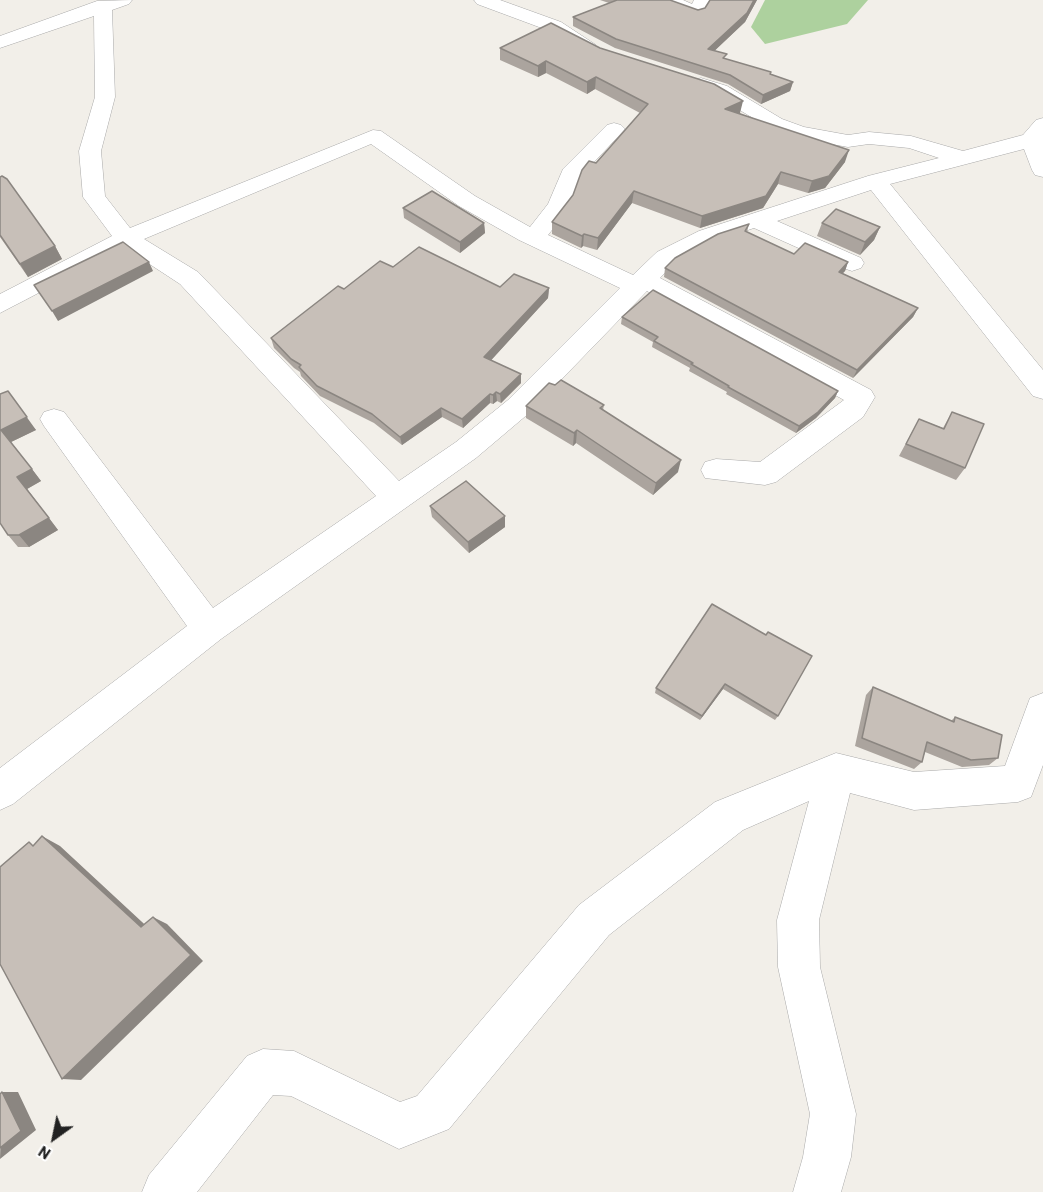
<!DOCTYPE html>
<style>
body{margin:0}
#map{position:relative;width:1043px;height:1192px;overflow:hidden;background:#f2efe9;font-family:Barlow,sans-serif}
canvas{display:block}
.north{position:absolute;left:24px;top:1108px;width:60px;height:60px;-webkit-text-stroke:4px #fff;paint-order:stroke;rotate:213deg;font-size:16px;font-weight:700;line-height:24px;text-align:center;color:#222}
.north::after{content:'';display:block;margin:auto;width:21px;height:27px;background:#222;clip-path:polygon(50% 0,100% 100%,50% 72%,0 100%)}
</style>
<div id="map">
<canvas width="1043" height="1192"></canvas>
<div class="north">N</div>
</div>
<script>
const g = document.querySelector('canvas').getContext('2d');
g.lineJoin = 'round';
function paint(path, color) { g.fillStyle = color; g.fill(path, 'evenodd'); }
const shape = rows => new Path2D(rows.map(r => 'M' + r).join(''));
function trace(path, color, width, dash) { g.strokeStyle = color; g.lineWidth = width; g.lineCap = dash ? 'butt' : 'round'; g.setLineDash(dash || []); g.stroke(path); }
const forest = shape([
 [765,0,868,0,847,24,765,44,751,27]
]);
const street = shape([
 [132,0,129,4,112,10,115,97,101,151,105,196,130,228,373,130,381,131,475,196,530,227,548,204,563,169,607,125,614,123,621,125,625,129,581,176,571,206,548,235,633,275,657,252,699,231,868,176,939,158,909,148,869,144,848,147,792,137,768,127,713,94,694,88,691,84,694,80,701,78,727,86,782,119,804,127,848,135,869,132,911,136,963,151,1023,135,1036,120,1043,118,1043,177,1035,175,1032,170,1024,149,890,184,1043,370,1043,399,1033,396,871,190,777,221,861,258,864,263,861,268,852,271,843,268,754,228,715,241,675,262,660,278,871,390,875,397,863,417,776,482,765,485,705,478,701,470,705,462,716,459,760,462,844,400,647,291,528,414,476,458,221,639,13,804,0,810,0,768,187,626,44,426,40,419,44,412,54,409,64,412,213,608,376,496,180,284,125,248,0,313,0,294,112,236,83,197,79,151,95,97,94,16,0,48,0,36,97,1,132,0],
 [371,144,459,206,519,240,620,288,508,400,456,442,399,481,198,272,144,239,371,144],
 [474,0,500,0,561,22,596,45,587,51,580,49,547,30,477,4,474,0],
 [659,0,683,0,692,4,694,0,712,0,702,16,696,17,662,4,659,0],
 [1043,693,1043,765,1031,797,1018,802,914,810,850,793,819,920,820,967,856,1114,851,1157,841,1192,793,1192,803,1157,810,1114,778,967,777,920,809,801,743,830,609,935,449,1129,399,1149,291,1096,273,1095,197,1192,142,1192,149,1175,247,1056,263,1049,294,1051,400,1102,417,1096,579,905,715,802,836,753,914,772,1005,766,1030,698,1043,693]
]);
const wall = shape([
 [600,0,670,0,698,10,705,8,710,0,757,0,745,22,714,51,726,59,793,82,790,91,761,104,728,84,615,48,573,26,573,17,609,3],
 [500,48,600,48,845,162,825,188,808,193,778,184,763,208,700,228,632,203,597,250,583,246,581,248,552,234,552,222,573,195,596,163,640,113,595,89,587,94,546,73,538,77,500,60],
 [0,177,55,246,62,259,28,277,0,237],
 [403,208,484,223,485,233,460,253,404,218],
 [822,223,880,227,874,240,860,255,817,236],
 [749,224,747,232,794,254,848,262,845,271,842,273,918,308,913,317,853,378,664,277,665,268],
 [500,287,549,288,548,298,491,360,521,383,501,403,497,401,493,404,490,403,463,428,442,417,402,445,374,423,320,396,301,376,300,372,294,368,274,348,271,338,344,289],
 [622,317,838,391,835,398,816,418,796,433,726,394,727,392,689,371,690,368,652,347,653,342,621,324],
 [0,394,36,430,11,442,41,481,27,489,58,530,29,547,18,547,8,535],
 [604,405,603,410,678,472,653,495,576,443,573,446,526,418,526,406],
 [952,412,965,468,956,480,899,456,919,419,943,428],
 [430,506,505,527,469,553,432,517],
 [712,604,778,716,775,720,723,689,700,720,655,693,656,688],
 [873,687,951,721,955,717,998,758,989,765,962,767,925,752,922,762,914,769,855,746,866,695]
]);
const shadedWall = shape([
 [754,0,757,0,745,22,707,58,708,49],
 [546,61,546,73,538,77,538,66],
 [596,77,595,89,587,94,587,82],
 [793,82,790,91,761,104,763,95],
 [743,101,740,113,723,121,725,109],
 [849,150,845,162,825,188,808,193,812,181],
 [781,172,778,184,763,208,700,228,702,216],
 [634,191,632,203,597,250,598,238],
 [484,223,485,233,460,253,460,242],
 [880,227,874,240,860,255,865,242],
 [584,234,583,246,581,248,582,236],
 [55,246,62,259,28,277,20,264],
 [149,262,153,271,58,321,52,311],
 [848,262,845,271,836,281,839,272],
 [549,288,548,298,485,367,484,357],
 [918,308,913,317,853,378,857,370],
 [521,374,521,383,501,403,500,394],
 [8,391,36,430,11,442,1,430],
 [838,391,835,398,816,418,796,433,799,426],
 [496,392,497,401,493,404,493,395],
 [490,394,490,403,463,428,462,419],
 [441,408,442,417,402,445,400,437],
 [577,430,576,443,573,446,574,433],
 [681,460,678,472,653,495,656,483],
 [32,469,41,481,27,489,58,530,29,547,19,535,17,477],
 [505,516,505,527,469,553,468,542],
 [725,684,723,689,700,720,702,716],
 [42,836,60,846,155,934,141,927],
 [153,917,167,924,203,961,81,1080,62,1079],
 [2,1092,18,1092,36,1130,0,1159]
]);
const building = shape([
 [617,0,670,0,698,10,705,8,710,0,754,0,747,13,708,49,727,54,723,58,771,72,770,74,793,82,763,95,730,75,616,39,573,17,617,0],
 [551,23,600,48,714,84,743,101,725,109,849,150,829,176,812,181,781,172,766,196,702,216,634,191,598,238,584,234,582,236,552,222,573,195,582,170,589,161,596,163,648,104,596,77,587,82,546,61,538,66,500,48,551,23],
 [2,176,7,179,55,246,20,264,0,235,0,177,2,176],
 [432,191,484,223,460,242,403,208,432,191],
 [836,209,880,227,865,242,822,223,836,209],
 [749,224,745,231,794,254,805,243,848,262,839,272,918,308,857,370,665,268,675,258,718,234,749,224],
 [123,242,149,262,52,311,34,285,123,242],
 [419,247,500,287,514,274,549,288,484,357,521,374,500,394,496,392,493,395,490,394,462,419,441,408,400,437,372,414,317,386,299,367,301,365,291,359,271,338,338,286,344,289,380,261,393,267,419,247],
 [653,290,838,391,818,412,799,426,728,387,729,386,691,364,693,363,654,341,658,337,622,317,653,290],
 [561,380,604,405,600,408,681,460,656,483,577,430,574,433,526,406,549,383,555,385,561,380],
 [8,391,27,417,1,430,32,469,17,477,49,518,19,535,8,535,0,523,0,394,8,391],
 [952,412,984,424,965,468,906,444,919,419,944,429,952,412],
 [466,481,505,516,468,542,430,506,466,481],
 [712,604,766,635,768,632,812,656,778,716,725,684,702,716,656,688,712,604],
 [873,687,954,722,955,717,1002,735,998,758,971,760,927,742,922,762,862,738,873,687],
 [42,836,141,927,153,917,191,955,62,1079,0,964,0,867,29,842,33,846,42,836],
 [2,1092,21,1131,0,1148,0,1094,2,1092]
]);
paint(forest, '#add19e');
trace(street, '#a9a9a9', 1);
paint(street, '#fff');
paint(wall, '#aba49e');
paint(shadedWall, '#8b8681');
paint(building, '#c7bfb8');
trace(building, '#8b8681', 1.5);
</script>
